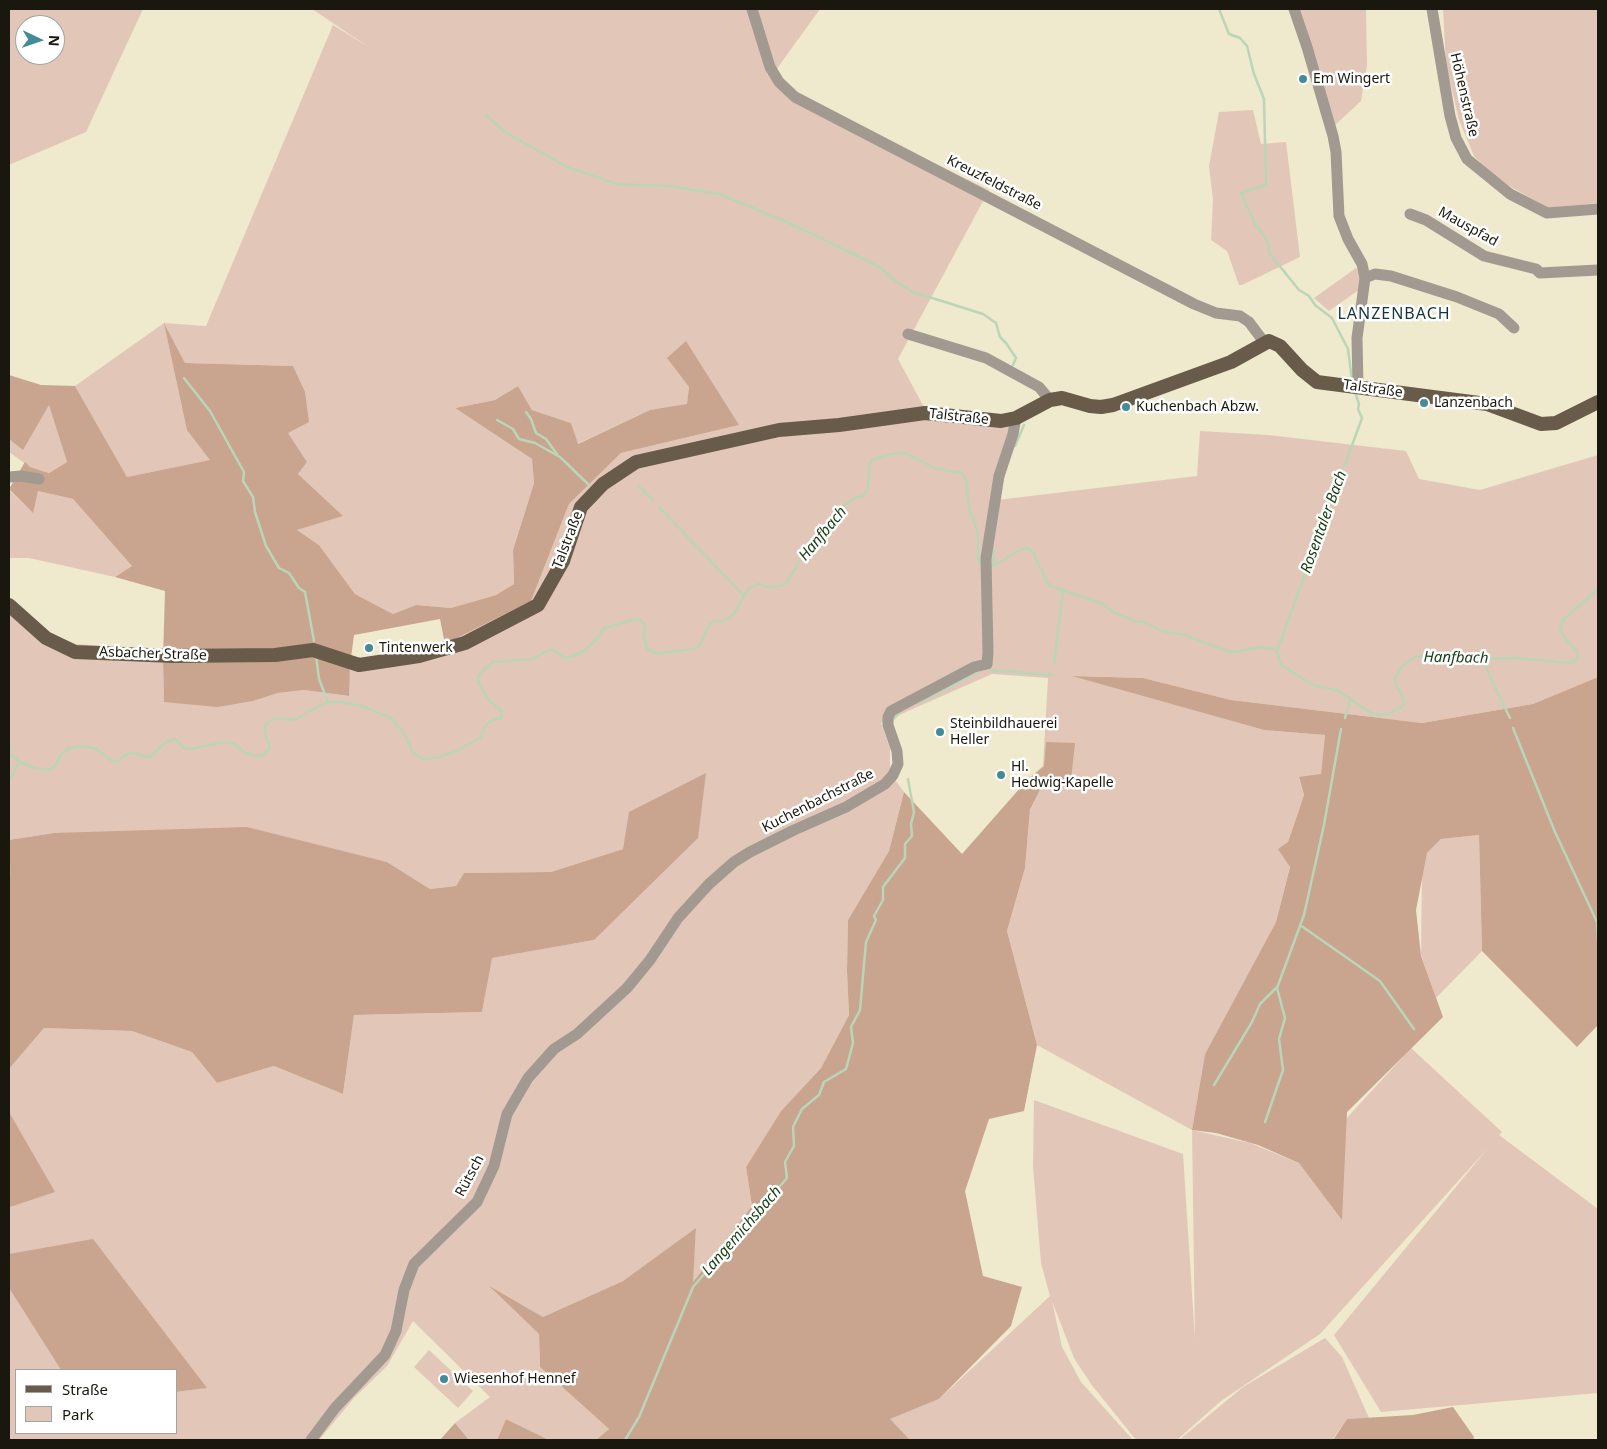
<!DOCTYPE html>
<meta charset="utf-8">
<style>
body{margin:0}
#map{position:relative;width:1607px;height:1449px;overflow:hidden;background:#efe9ce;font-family:"Noto Sans",sans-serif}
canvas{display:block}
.frame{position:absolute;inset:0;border:10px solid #1a180e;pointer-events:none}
.legend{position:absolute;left:15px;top:1369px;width:162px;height:65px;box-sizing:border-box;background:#fff;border:1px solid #a3a39f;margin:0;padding:6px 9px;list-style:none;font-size:15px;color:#1a180e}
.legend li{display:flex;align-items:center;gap:10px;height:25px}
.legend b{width:25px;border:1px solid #a3a39f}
.north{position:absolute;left:15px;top:15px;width:50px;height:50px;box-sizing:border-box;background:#fff;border:1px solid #a3a39f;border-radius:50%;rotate:93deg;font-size:14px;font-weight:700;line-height:20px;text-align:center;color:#1a180e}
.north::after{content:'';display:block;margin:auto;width:18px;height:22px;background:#458b97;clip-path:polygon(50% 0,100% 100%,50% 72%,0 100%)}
</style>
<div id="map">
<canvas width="1607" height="1449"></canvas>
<div class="frame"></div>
<ul class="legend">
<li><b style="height:6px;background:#685b4a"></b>Straße</li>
<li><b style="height:14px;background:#e2c7b8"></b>Park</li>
</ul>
<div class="north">N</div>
</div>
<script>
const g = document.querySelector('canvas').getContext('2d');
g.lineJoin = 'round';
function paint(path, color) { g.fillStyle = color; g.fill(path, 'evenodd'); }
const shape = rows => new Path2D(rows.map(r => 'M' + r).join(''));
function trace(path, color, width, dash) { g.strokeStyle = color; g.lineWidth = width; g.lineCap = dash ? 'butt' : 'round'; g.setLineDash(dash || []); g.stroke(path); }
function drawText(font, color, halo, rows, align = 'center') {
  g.font = font + ' "Noto Sans",sans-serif'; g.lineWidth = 5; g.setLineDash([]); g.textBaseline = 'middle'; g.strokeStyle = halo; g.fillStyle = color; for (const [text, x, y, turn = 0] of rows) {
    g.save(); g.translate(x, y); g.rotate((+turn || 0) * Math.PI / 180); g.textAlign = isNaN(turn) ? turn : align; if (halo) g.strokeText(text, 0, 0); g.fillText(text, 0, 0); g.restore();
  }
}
const green = shape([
 [9,9,143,9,86,132,9,165],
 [25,25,55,25,55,55,25,55],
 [312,9,820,9,776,70,793,90,919,156,989,190,898,359,925,409,1012,415,997,500,1197,476,1200,431,1268,435,1406,451,1419,479,1480,490,1598,455,1598,677,1533,704,1422,723,1231,700,1143,678,1075,676,1264,730,1325,735,1321,775,1299,778,1304,795,1288,842,1290,866,1276,922,1205,1054,1192,1130,1250,1143,1299,1163,1344,1121,1411,1048,1502,1132,1499,1135,1598,1209,1598,1393,1381,1412,1334,1335,1488,1148,1320,1334,1221,1401,1177,1440,1136,1440,1091,1384,1074,1358,1052,1301,1062,1347,1081,1382,1133,1440,910,1440,889,1419,939,1399,1050,1296,1041,1263,1033,1166,1034,1100,1183,1154,1195,1340,1192,1130,1037,1045,1007,931,1025,868,1030,811,1041,788,1044,766,1028,779,1043,766,1048,678,992,674,881,723,890,748,890,773,904,792,889,851,848,920,847,971,849,1015,821,1068,781,1111,746,1167,752,1206,692,1283,696,1229,623,1281,543,1317,491,1288,539,1334,540,1367,609,1429,596,1440,549,1440,506,1419,497,1440,469,1440,455,1423,490,1397,413,1321,387,1366,354,1398,319,1440,9,1440,9,1288,61,1370,16,1370,16,1433,176,1433,176,1392,206,1388,9,1254,9,1207,11,1207,9,1069,44,1028,132,1031,192,1052,217,1083,274,1066,343,1094,354,1015,482,1012,491,958,594,940,623,849,551,872,464,873,456,886,430,889,387,862,54,833,9,840,9,785,11,780,9,766,9,598,48,633,76,644,163,650,164,702,253,701,278,693,304,690,348,696,350,665,445,644,531,601,569,504,621,453,739,425,668,358,689,387,687,405,650,410,577,444,571,423,532,410,518,386,495,400,455,408,532,459,534,483,513,550,514,584,496,595,451,608,416,605,393,614,355,594,319,545,297,530,342,516,298,474,307,462,287,433,293,366,185,363,165,325,211,460,127,477,75,386,164,323,206,326,333,25,370,48],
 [1299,9,1366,9,1367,66,1361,101,1334,126],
 [1443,9,1598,9,1598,203,1548,208,1497,179,1474,156,1459,120,1446,64],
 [1253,110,1261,144,1286,142,1300,257,1242,285,1239,285,1227,251,1211,240,1213,200,1209,166,1219,112],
 [1356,268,1360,274,1360,289,1329,311,1314,298],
 [49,404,67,462,49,473,30,467,9,452,9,439,23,449],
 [9,490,32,512,38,491,73,499,132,566,115,577,29,558,9,558],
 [1479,835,1482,951,1436,998,1421,955,1422,875,1427,853,1441,839],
 [1325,1338,1342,1357,1369,1418,1347,1419,1332,1440,1179,1440,1243,1387],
 [429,1350,473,1391,458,1408,414,1367]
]);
const forest = shape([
 [164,323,185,363,293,366,305,392,309,422,288,433,307,462,298,474,343,516,297,530,319,545,355,594,393,614,416,605,451,608,496,595,514,584,513,550,534,483,532,459,455,408,495,400,518,386,532,410,571,423,578,444,650,410,687,404,689,387,667,358,686,341,739,425,621,453,569,504,531,601,445,644,440,619,354,635,350,665,349,696,304,690,278,693,253,701,217,707,164,702,163,659,165,591,115,577,132,566,73,499,38,491,33,513,9,489,25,462,30,467,49,473,67,462,49,405,23,450,9,439,9,375,41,385,75,386,127,477,210,460,187,430],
 [1072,676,1143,678,1231,700,1422,723,1533,704,1598,677,1598,1025,1577,1047,1482,951,1479,835,1441,839,1427,853,1416,910,1421,956,1443,1017,1347,1112,1342,1220,1299,1163,1258,1145,1216,1133,1192,1130,1205,1054,1276,922,1290,867,1278,849,1288,842,1304,795,1299,777,1321,774,1325,735,1264,730],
 [1046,742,1075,743,1071,780,1041,788,1030,810,1025,868,1007,931,1037,1045,1024,1111,989,1119,965,1191,983,1276,1022,1287,1011,1326,939,1399,890,1419,910,1440,596,1440,609,1429,540,1367,539,1334,489,1286,543,1317,623,1281,696,1228,693,1282,752,1206,746,1167,781,1111,821,1068,849,1015,847,971,848,920,889,851,904,792,962,854,1028,779,1044,766],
 [706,773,698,838,594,940,492,958,482,1012,354,1015,343,1094,274,1066,217,1083,192,1052,132,1031,44,1028,9,1069,9,840,54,833,247,827,387,862,430,889,456,886,464,873,551,872,623,849,629,812],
 [9,1112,55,1192,10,1207,9,1207],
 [93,1239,207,1388,176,1392,176,1370,61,1370,9,1288,9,1254],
 [1453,1407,1474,1437,1473,1440,1333,1440,1347,1419,1413,1415],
 [506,1419,549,1440,497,1440],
 [455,1423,469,1440,440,1440]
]);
const stream = shape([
 [1219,9,1229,34,1240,38,1247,46,1254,74,1264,99,1266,185,1241,193,1255,224,1268,242,1270,254,1299,290,1309,296,1315,305,1332,318,1348,349,1352,380],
 [486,115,505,132,567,167,617,184,669,186,719,194,787,222,880,267,895,281,913,292,983,314,996,323,1000,337,1006,343,1016,358,1013,365],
 [184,378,210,411,244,472,243,481,253,497,255,512,266,546,279,568,289,573,299,588,305,592,314,641],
 [526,412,531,419,536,433,546,439,557,454],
 [497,420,513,429,519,439,535,443,560,457,589,485],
 [1015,446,1024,425],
 [639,486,653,500],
 [659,507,744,596],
 [993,549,994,565],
 [989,565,994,565,1000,562,1022,549,1028,548,1033,553,1047,582,1051,586,1101,603,1115,613,1135,621,1144,622,1164,632,1182,634,1228,651,1236,652,1258,647,1274,649,1277,651,1281,665,1294,673,1313,685,1339,691,1369,712,1379,715,1389,714,1403,706,1404,702,1403,698,1397,688,1395,678,1402,666,1415,657,1422,656,1448,656,1485,659,1515,658,1569,663,1575,662,1578,657,1577,651,1564,637,1560,630,1562,621,1598,589],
 [1277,651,1362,418,1358,409,1359,404,1355,392],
 [316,656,319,679,328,702],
 [1485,659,1485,665,1493,684,1510,718],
 [1054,663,1063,591],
 [990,670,1053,675],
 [921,702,980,671],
 [1345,718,1350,699],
 [892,721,900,712],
 [1513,728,1555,832,1597,922,1598,940],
 [9,742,10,753,18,761,35,768,47,770,54,767,58,762,59,757,69,748,81,746,93,748,98,750,112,761,117,762,127,754,136,753,147,757,151,756,166,742,175,739,184,748,191,749,223,742,235,744,243,752,254,755,262,756,269,749,269,744,265,734,265,726,270,721,277,718,295,720,313,709,328,702,339,702,362,706,391,718,404,733,413,753,424,759,440,757,458,750,480,738,487,724,492,720,501,718,502,712,489,700,478,682,478,677,484,669,493,662,533,659,549,650,554,650,564,658,573,656,582,652,594,642,604,628,637,619,643,622,645,626,644,636,647,649,656,653,661,653,694,649,700,645,709,625,714,621,723,621,733,615,749,588,758,584,769,587,778,586,783,585,788,581,807,548,840,508,856,497,863,496,868,489,869,464,872,460,892,454,904,453,914,457,934,468,962,473,966,480,969,509,978,533,978,557,980,564,983,564],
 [9,781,19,762],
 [9,865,9,877],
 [1300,925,1380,981,1414,1029],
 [1214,1085,1252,1022,1260,1004,1276,988],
 [1265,1122,1283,1070,1279,1039,1285,1018,1277,988,1304,915,1324,825,1341,729],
 [625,1440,639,1417,693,1287,787,1178,785,1162,794,1146,793,1127,802,1109,819,1095,824,1082,846,1069,853,1043,851,1027,860,1010,866,942,876,920,874,916,883,900,883,887,905,858,905,844,912,836,911,824,914,812,908,779]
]);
const minor = shape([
 [752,9,770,67,779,82,795,97,1194,304,1216,313,1240,316,1249,322,1264,342],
 [1294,9,1307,47,1333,136,1336,152,1339,216,1348,239,1362,264,1365,278,1357,338,1358,386],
 [1432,9,1450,116,1456,138,1467,159,1510,194,1547,213,1598,209],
 [1410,214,1426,220,1484,256,1536,269,1540,273,1598,270],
 [1365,278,1375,274,1391,276,1457,297,1499,314,1514,328],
 [908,334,986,358,1039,387,1050,400],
 [9,477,21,476,39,479],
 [311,1440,335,1408,385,1355,396,1331,404,1290,414,1264,477,1202,494,1166,507,1114,528,1078,554,1049,577,1034,627,988,650,960,678,918,709,884,734,862,750,852,794,830,846,807,885,784,893,775,898,764,897,751,888,725,888,717,891,711,974,667,987,664,988,653,986,558,999,476,1013,434,1016,418]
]);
const major = shape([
 [9,605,46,638,75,652,173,656,275,655,313,650,359,665,419,656,465,643,538,605,563,561,581,507,603,484,636,462,779,430,839,425,925,413,1001,421,1016,418,1050,400,1062,398,1090,406,1101,407,1113,405,1231,362,1269,341,1280,346,1302,370,1317,382,1487,404,1541,424,1556,423,1598,402]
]);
const markers = [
 [1303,79,5,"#458b97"],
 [1424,403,5,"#458b97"],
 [1126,407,5,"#458b97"],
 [369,648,5,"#458b97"],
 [940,732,5,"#458b97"],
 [1001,775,5,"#458b97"],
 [444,1379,5,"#458b97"]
];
const poiNames = [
 ["Em Wingert",1313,79],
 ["Lanzenbach",1434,403],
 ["Kuchenbach Abzw.",1136,407],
 ["Tintenwerk",379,648],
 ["Steinbildhauerei",950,724],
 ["Heller",950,740],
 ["Hl.",1011,767],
 ["Hedwig-Kapelle",1011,783],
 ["Wiesenhof Hennef",454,1379]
];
const streetNames = [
 ["Höhenstraße",1464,95,77],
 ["Kreuzfeldstraße",994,183,27],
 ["Mauspfad",1468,227,29],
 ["Talstraße",1373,389,8],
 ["Talstraße",959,417,6],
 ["Talstraße",568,540,-69],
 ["Asbacher Straße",153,654,2],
 ["Kuchenbachstraße",818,801,-27],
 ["Rütsch",470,1176,-62]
];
const waterNames = [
 ["Rosentaler Bach",1324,522,-70],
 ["Hanfbach",823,534,-50],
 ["Hanfbach",1456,658,1],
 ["Langemichsbach",742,1231,-49]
];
const quarterNames = [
 ["LANZENBACH",1394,314]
];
paint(green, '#e2c7b8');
paint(forest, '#c9a48f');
trace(stream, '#bad6b7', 2.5);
trace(minor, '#a29a91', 11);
trace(major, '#685b4a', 14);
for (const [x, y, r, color] of markers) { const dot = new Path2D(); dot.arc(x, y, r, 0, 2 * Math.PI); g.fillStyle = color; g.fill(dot); trace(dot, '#fff', 2); }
drawText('14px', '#1a180e', '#fff', poiNames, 'left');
drawText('14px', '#1a180e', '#fff', streetNames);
drawText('italic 15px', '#173e14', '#fff', waterNames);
g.letterSpacing = '1px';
drawText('16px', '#13353b', '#fff', quarterNames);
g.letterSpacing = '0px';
</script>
